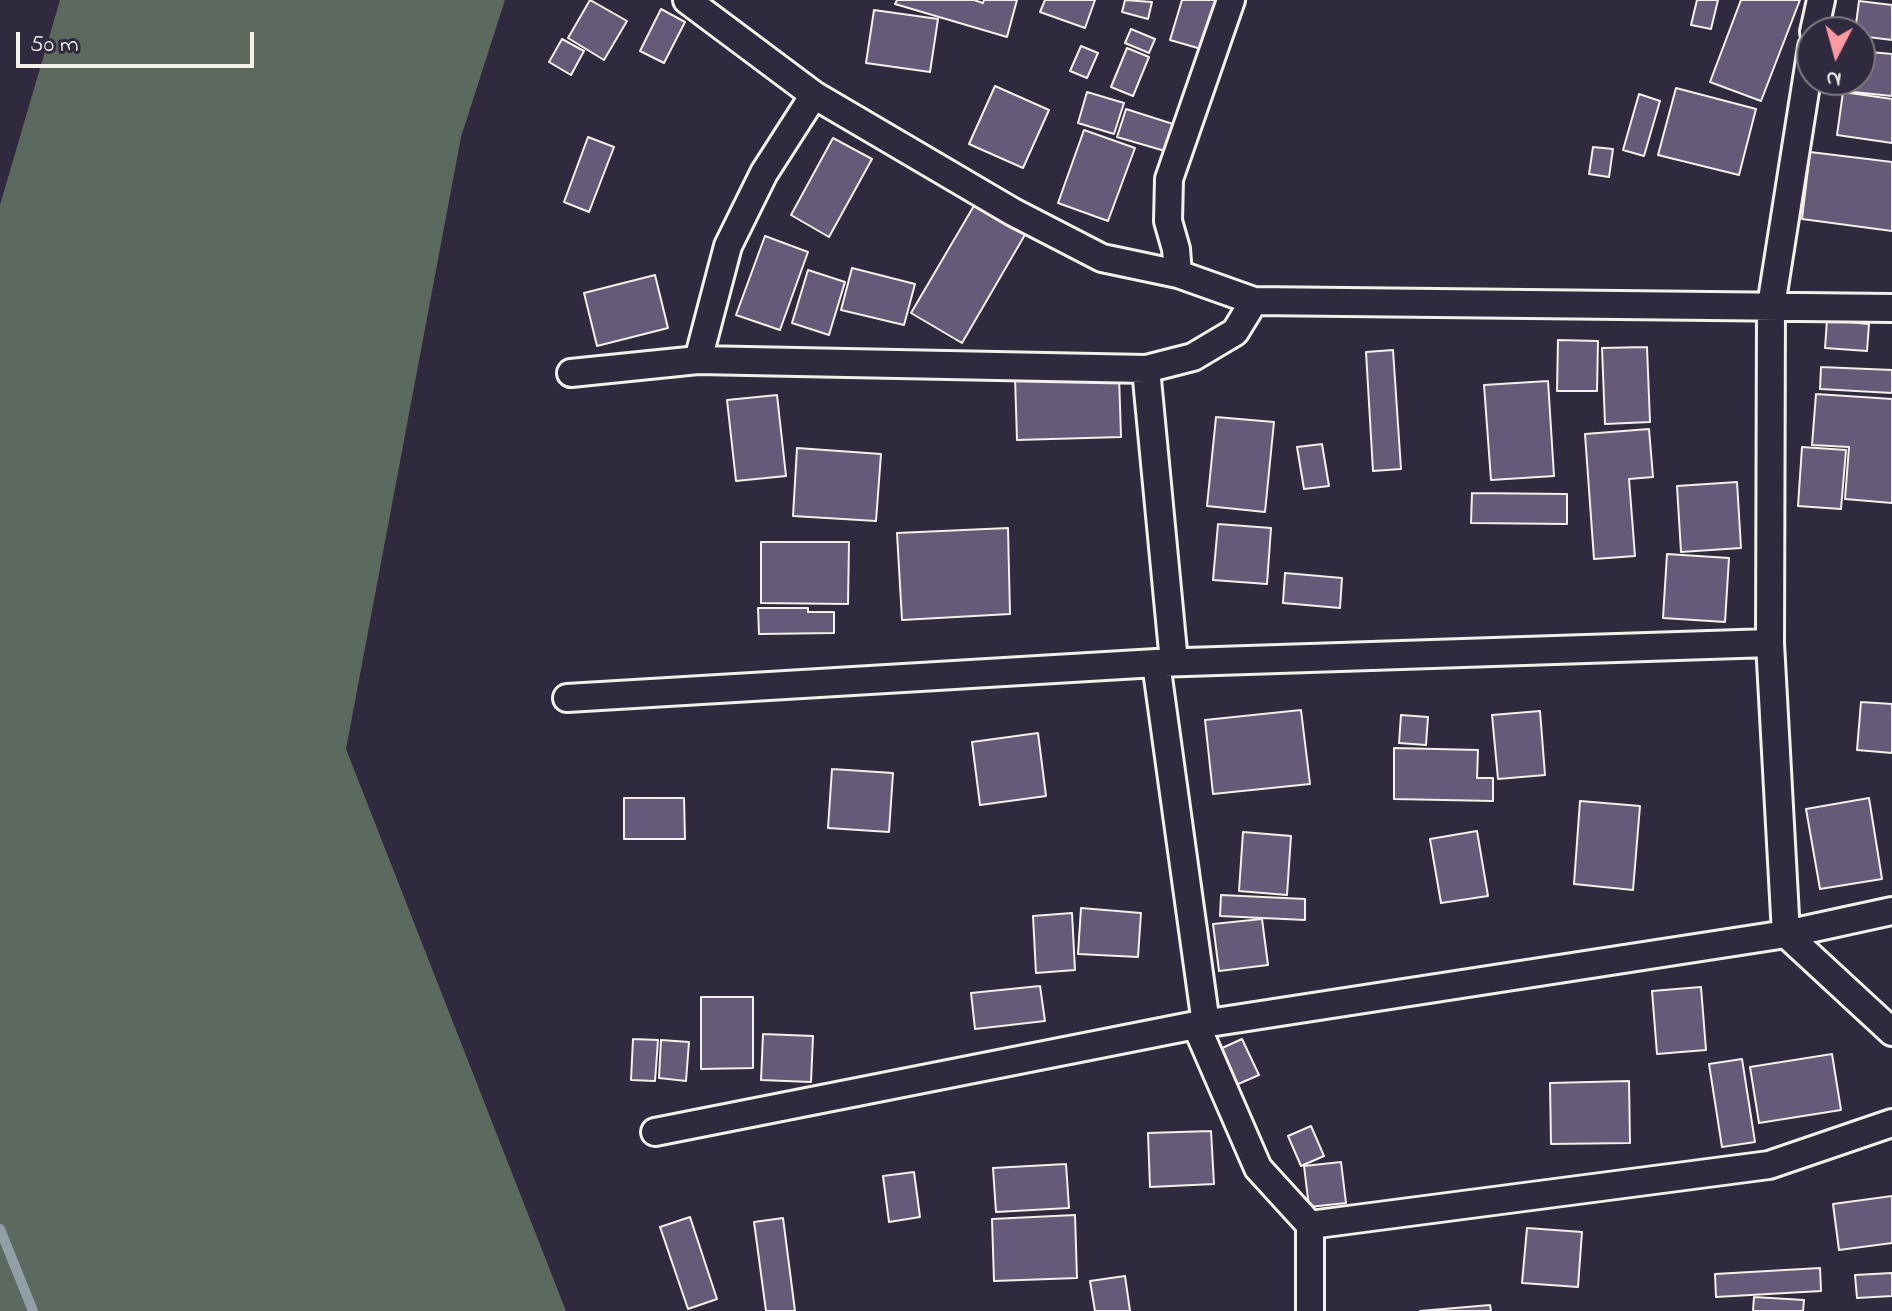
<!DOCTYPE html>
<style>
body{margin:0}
#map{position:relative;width:1892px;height:1311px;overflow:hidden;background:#2f2a3d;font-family:"Indie Flower",sans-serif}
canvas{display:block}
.north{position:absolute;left:1796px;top:16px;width:80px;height:80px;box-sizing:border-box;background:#2f2a3d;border:2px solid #7e7a81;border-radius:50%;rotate:186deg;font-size:22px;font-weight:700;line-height:32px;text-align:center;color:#f4f1e8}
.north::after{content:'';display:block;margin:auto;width:28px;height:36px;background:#ff9aa2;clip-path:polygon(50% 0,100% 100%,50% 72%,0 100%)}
.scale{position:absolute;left:16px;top:32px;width:238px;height:36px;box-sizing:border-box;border:4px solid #f4f1e8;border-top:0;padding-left:10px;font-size:24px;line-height:28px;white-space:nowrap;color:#f4f1e8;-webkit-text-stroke:6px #2f2a3d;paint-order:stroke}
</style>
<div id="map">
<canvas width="1892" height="1311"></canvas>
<div class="north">N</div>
<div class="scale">50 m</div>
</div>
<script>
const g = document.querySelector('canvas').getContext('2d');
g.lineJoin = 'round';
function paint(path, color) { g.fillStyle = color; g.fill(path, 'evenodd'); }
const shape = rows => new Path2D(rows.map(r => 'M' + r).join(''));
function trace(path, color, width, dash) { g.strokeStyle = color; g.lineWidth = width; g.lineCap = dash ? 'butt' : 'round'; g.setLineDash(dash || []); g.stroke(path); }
const green = shape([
 [60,0,505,0,461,137,346,749,566,1311,0,1311,0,205]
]);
const stream = shape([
 [0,1229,33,1311]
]);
const building = shape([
 [590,0,627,21,604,60,568,38,590,0],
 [897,0,974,0,983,3,984,0,1017,0,1007,37,895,4,897,0],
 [1045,0,1095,0,1085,28,1040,12,1045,0],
 [1125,0,1152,2,1148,19,1122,12,1125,0],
 [1182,0,1232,0,1215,53,1170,40,1182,0],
 [1697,0,1718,0,1711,29,1691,25,1697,0],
 [1741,0,1800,0,1761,101,1710,82,1741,0],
 [1859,1,1892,5,1892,40,1860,36,1860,32,1855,32,1859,1],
 [661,9,685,22,664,63,640,51,661,9],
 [874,10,938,19,930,72,866,63,874,10],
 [1131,29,1155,39,1149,53,1125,43,1131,29],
 [562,39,584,51,571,75,549,62,562,39],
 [1081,46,1098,53,1087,78,1070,71,1081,46],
 [1127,48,1149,57,1133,96,1111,87,1127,48],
 [1860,51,1892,54,1892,96,1844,91,1846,80,1860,80,1860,51],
 [995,86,1049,110,1023,168,969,144,995,86],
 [1676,88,1756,109,1739,175,1658,155,1676,88],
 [1087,92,1124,103,1114,134,1078,123,1087,92],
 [1843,92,1892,99,1892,143,1837,135,1843,92],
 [1639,94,1660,101,1644,156,1623,150,1639,94],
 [1126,109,1173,124,1165,151,1117,137,1126,109],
 [1084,130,1135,148,1108,221,1058,203,1084,130],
 [588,137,614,147,589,212,564,202,588,137],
 [833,138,872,159,829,237,791,215,833,138],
 [1593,147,1613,149,1609,177,1589,174,1593,147],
 [1810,152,1892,162,1892,231,1802,219,1810,152],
 [975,204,1026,233,962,343,911,313,975,204],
 [765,236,808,252,780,330,736,315,765,236],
 [852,268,915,284,904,325,841,310,852,268],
 [808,270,845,282,829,335,792,323,808,270],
 [655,275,668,328,597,346,584,293,655,275],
 [1827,320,1869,324,1867,351,1825,348,1827,320],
 [1558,340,1598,341,1597,391,1557,391,1558,340],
 [1647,347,1650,422,1605,424,1602,348,1647,347],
 [1393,350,1401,469,1373,471,1366,352,1393,350],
 [1821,367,1892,370,1892,393,1820,389,1821,367],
 [1119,375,1121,437,1017,440,1015,377,1119,375],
 [1548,381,1554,476,1491,480,1484,385,1548,381],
 [1816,394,1892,399,1892,503,1845,499,1849,447,1812,445,1816,394],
 [777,395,786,476,736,481,727,400,777,395],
 [1216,417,1274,422,1265,512,1207,506,1216,417],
 [1649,429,1653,477,1629,479,1635,556,1594,559,1585,434,1649,429],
 [1322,444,1329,486,1304,489,1297,447,1322,444],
 [1802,447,1846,450,1841,509,1798,506,1802,447],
 [797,448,881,454,876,521,793,516,797,448],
 [1737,482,1741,548,1681,552,1677,486,1737,482],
 [1472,493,1567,494,1567,524,1471,523,1472,493],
 [1218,524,1271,528,1267,584,1213,580,1218,524],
 [1008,528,1010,614,902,620,897,533,1008,528],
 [761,542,849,542,848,604,761,603,761,542],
 [1667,554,1729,558,1725,622,1663,618,1667,554],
 [1285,573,1342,578,1340,608,1283,603,1285,573],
 [758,608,808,608,808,612,834,612,834,633,759,634,758,608],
 [1861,702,1892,704,1892,753,1857,750,1861,702],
 [1301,710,1310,784,1213,794,1205,720,1301,710],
 [1540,711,1545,775,1498,779,1492,715,1540,711],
 [1401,715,1428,717,1426,745,1399,743,1401,715],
 [1038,733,1046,796,980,805,972,742,1038,733],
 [1394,748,1478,750,1477,778,1493,778,1493,801,1394,799,1394,748],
 [832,769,893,773,889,832,828,828,832,769],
 [624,798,684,798,685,839,624,839,624,798],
 [1869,798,1882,879,1820,889,1806,809,1869,798],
 [1580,801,1640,806,1633,890,1574,884,1580,801],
 [1477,831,1488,896,1441,903,1430,839,1477,831],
 [1243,832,1291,836,1287,895,1239,891,1243,832],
 [1221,895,1305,899,1305,920,1220,916,1221,895],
 [1081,908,1141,913,1138,957,1078,954,1081,908],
 [1072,913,1075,970,1036,973,1033,916,1072,913],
 [1262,919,1268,965,1219,971,1213,924,1262,919],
 [1040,986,1045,1021,975,1029,971,993,1040,986],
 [1701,987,1706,1050,1657,1054,1652,991,1701,987],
 [701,997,753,997,753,1068,701,1069,701,997],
 [763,1034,813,1036,811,1082,761,1080,763,1034],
 [633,1039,658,1040,655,1081,631,1080,633,1039],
 [1242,1039,1259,1075,1236,1085,1220,1049,1242,1039],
 [661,1040,689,1042,686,1081,659,1078,661,1040],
 [1832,1054,1841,1110,1759,1123,1750,1067,1832,1054],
 [1742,1059,1755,1142,1722,1147,1709,1064,1742,1059],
 [1629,1081,1630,1143,1551,1144,1550,1083,1629,1081],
 [1311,1126,1324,1156,1301,1166,1288,1136,1311,1126],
 [1211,1131,1214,1184,1150,1187,1148,1133,1211,1131],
 [1341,1162,1346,1203,1309,1207,1304,1166,1341,1162],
 [1066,1164,1069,1208,996,1212,993,1168,1066,1164],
 [914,1172,920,1217,889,1222,883,1176,914,1172],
 [1892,1196,1892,1243,1839,1250,1833,1204,1892,1196],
 [1075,1215,1077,1278,994,1281,992,1219,1075,1215],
 [690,1217,717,1299,688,1309,660,1227,690,1217],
 [783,1218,795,1311,766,1311,754,1222,783,1218],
 [1527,1228,1582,1232,1578,1287,1522,1283,1527,1228],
 [1820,1268,1821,1291,1716,1297,1715,1274,1820,1268],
 [1892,1273,1892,1296,1857,1298,1855,1275,1892,1273],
 [1125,1276,1130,1311,1095,1311,1090,1281,1125,1276],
 [1754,1297,1804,1300,1803,1311,1753,1311,1754,1297],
 [1490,1305,1491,1311,1420,1311,1490,1305]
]);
const minor = shape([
 [687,0,814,95,1013,212,1102,258,1178,274,1254,301,1892,308],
 [1814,32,1821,0],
 [1812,47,1771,306,1770,643,1786,934,1892,1032],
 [1178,274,1176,249,1168,221,1169,179,1231,0],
 [698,360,728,246,764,173,814,95],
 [1146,369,1174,662],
 [571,373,698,360,1146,369,1193,357,1235,332,1254,301],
 [1156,663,1206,1024],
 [567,698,1156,663,1770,643],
 [1196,1025,1258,1168,1310,1225,1310,1311],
 [655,1132,1196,1025,1786,934,1892,911],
 [1310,1225,1769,1165,1892,1123]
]);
paint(green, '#5b695f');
trace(stream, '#929fa7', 10);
paint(building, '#655a77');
trace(building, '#f4f1e8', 2);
trace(minor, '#f4f1e8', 32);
trace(minor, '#2f2a3d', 26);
</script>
